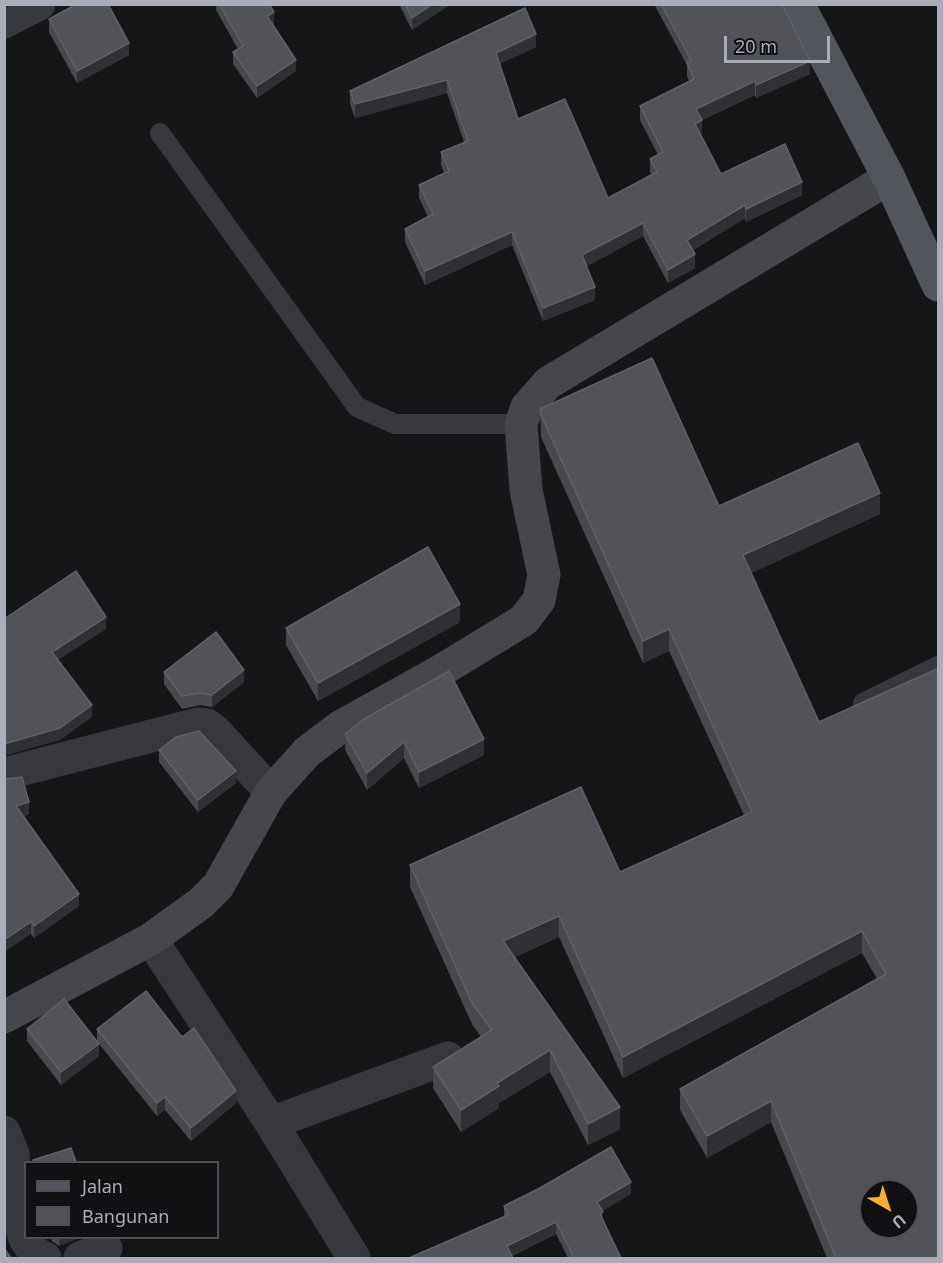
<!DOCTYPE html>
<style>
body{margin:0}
#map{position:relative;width:943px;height:1263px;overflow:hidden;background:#161618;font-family:"Noto Sans",sans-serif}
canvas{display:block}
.frame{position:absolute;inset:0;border:6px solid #a8adb8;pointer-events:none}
.legend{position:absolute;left:24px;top:1161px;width:195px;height:78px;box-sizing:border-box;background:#111113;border:2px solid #4d4f55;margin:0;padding:8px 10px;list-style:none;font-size:18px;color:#a8adb8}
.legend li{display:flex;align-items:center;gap:12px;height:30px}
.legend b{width:30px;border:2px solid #4d4f55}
.north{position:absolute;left:859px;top:1179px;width:60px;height:60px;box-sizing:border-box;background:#111113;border:2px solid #4d4f55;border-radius:50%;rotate:141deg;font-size:16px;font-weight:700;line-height:24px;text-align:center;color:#a8adb8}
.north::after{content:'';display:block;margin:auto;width:21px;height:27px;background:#f2b134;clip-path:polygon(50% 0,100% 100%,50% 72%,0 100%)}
.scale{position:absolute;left:724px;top:36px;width:106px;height:27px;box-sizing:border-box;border:3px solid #a8adb8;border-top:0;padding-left:8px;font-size:18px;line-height:21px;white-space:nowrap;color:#a8adb8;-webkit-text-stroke:4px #111113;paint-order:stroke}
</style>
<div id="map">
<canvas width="943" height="1263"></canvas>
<div class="frame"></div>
<ul class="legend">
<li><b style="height:8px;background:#53555c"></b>Jalan</li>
<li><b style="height:16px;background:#525359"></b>Bangunan</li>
</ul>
<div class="north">U</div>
<div class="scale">20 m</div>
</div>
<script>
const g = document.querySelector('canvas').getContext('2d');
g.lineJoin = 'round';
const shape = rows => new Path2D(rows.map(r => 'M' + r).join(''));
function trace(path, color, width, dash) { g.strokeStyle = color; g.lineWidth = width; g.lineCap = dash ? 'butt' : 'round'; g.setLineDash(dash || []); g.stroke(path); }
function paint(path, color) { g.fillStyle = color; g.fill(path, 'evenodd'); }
const lane = shape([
 [160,133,357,407,395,424,521,424],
 [863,703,938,666]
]);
const street = shape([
 [4,22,39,4],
 [4,774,198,724,207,725,215,731,271,792],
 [151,939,271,1123,354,1258],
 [271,1123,448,1058],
 [4,1132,13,1154,17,1214,25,1239,36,1254,45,1258],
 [80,1258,106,1248]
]);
const secondary = shape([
 [4,1017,151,939,201,903,218,886,271,792,307,752,340,727,437,673,524,620,539,600,544,575,526,490,521,424,527,407,548,383,889,178]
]);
const primary = shape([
 [798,4,889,178,938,285]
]);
const wall = shape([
 [216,4,269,4,274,24,272,24,296,71,257,98,233,64,233,52,238,49,216,10],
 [399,4,451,4,412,30],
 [654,4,782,4,810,74,756,98,755,95,702,120,702,133,701,134,721,174,802,195,746,222,745,218,693,250,695,268,668,283,643,236,587,266,595,300,543,321,512,245,425,285,405,242,405,229,428,217,419,198,419,185,444,173,441,165,441,152,464,142,447,93,355,118,350,104,350,91,536,47,499,64,518,119,608,198,652,174,650,172,650,159,658,155,640,120,640,106,689,81,687,76,687,65],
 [49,19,129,55,77,83,49,32],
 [540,409,719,506,880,514,751,573,819,722,939,668,939,1258,827,1258,771,1122,707,1158,680,1110,680,1089,877,979,862,953,623,1078,559,937,514,957,620,1129,588,1145,550,1072,499,1103,499,1108,461,1132,433,1088,433,1067,481,1037,472,1024,410,887,410,865,620,872,744,815,669,651,643,663,541,437],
 [460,622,318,701,286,645,286,628],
 [164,672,244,682,212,707,200,705,182,709,164,684],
 [364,719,484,755,419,788,404,758,367,790,345,750,345,734],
 [159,750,236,783,198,812,159,762],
 [4,779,29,814,24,816,79,906,34,938,31,934],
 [27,1029,97,1041,97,1029,236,1103,191,1141,165,1110,157,1116,99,1044,99,1056,61,1085,27,1041],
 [631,1194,602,1211,603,1220,621,1258,568,1258,556,1234,512,1256,409,1258,504,1217,504,1206],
 [51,1238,79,1238,59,1246,52,1241]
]);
const shadedWall = shape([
 [433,4,451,4,412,30,412,18],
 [274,12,274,24,267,28,267,16],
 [536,34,536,47,496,66,496,53],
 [129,43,129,55,77,83,77,71],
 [296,60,296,71,257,98,257,86],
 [810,61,810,74,756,98,756,85],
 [447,80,447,93,355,118,355,104],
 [755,81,755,95,696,122,696,109],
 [702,120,702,133,695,137,695,124],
 [802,182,802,195,746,222,746,209],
 [745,205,745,218,687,253,687,240],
 [643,223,643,236,582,269,582,255],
 [512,232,512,245,425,285,425,271],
 [695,254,695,268,668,283,668,270],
 [595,287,595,300,543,321,543,308],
 [880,493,880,514,743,577,743,555],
 [460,604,460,622,318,701,318,683],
 [106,617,106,629,52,664,52,652],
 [669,629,669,651,643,663,643,641],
 [244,670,244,682,212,707,212,695],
 [92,705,92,717,60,740,4,756,4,744],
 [484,739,484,755,419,788,419,772],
 [404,742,404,758,367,790,367,773],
 [236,771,236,783,198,812,198,800],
 [29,802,29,814,16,818,16,806],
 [79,894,79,906,34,938,34,926],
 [559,916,559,937,503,963,503,941],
 [31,922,31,934,4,952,4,940],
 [862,931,862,953,623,1078,623,1057],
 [99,1044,99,1056,61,1085,61,1072],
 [550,1050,550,1072,499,1103,499,1108,461,1132,461,1110,497,1083],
 [236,1091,236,1103,191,1141,191,1128],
 [165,1097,165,1110,157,1116,157,1103],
 [771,1101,771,1122,707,1158,707,1136],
 [620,1107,620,1129,588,1145,588,1124],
 [631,1182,631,1194,597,1214,597,1202],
 [556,1222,556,1234,507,1258,507,1246],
 [59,1238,79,1238,59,1246]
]);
const building = shape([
 [77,4,108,4,129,43,77,71,49,19,77,4],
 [219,4,269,4,274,12,267,16,296,60,257,86,233,52,243,46,219,4],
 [405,4,433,4,412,18,405,4],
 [661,4,782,4,810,61,756,85,755,81,696,109,702,120,695,124,721,174,785,144,802,182,746,209,745,205,687,240,695,254,668,270,643,223,582,255,595,287,543,308,512,232,425,271,405,229,433,214,419,185,449,171,441,152,468,141,447,80,355,104,350,91,525,8,536,34,496,53,518,119,565,99,608,198,657,172,650,159,663,152,640,106,694,79,687,63,691,60,661,4],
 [652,358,719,506,858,443,880,493,743,555,819,722,939,668,939,1258,836,1258,771,1101,707,1136,680,1089,886,974,862,931,623,1057,559,916,503,941,620,1107,588,1124,550,1050,497,1083,499,1086,461,1110,433,1067,492,1030,472,1003,410,865,581,787,620,872,752,812,669,629,643,641,541,415,540,409,652,358],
 [871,1191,907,1191,907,1227,871,1227,871,1191],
 [428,547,460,604,318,683,286,628,428,547],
 [76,571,106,617,52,652,92,705,60,728,4,744,4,619,76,571],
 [216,632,244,670,212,695,200,693,182,696,164,672,216,632],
 [449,671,484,739,419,772,404,742,367,773,345,734,364,719,449,671],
 [199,731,236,771,198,800,159,750,176,737,199,731],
 [22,777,29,802,16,806,79,894,34,926,31,922,4,940,4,779,22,777],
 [146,991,182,1037,194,1028,236,1091,191,1128,165,1097,157,1103,97,1029,146,991],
 [64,999,99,1044,61,1072,27,1029,64,999],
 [611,1147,631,1182,597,1202,603,1212,600,1214,621,1258,574,1258,556,1222,507,1246,513,1258,409,1258,508,1215,504,1206,540,1188,611,1147],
 [71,1148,76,1162,33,1162,33,1160,71,1148],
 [4,1248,11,1258,4,1258,4,1248]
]);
trace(lane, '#37383d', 20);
trace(street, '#37383d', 33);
trace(secondary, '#45474d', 33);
trace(primary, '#53555c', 33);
paint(wall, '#47494d');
paint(shadedWall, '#2f3033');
paint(building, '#525359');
trace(building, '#5f6168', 1.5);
</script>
